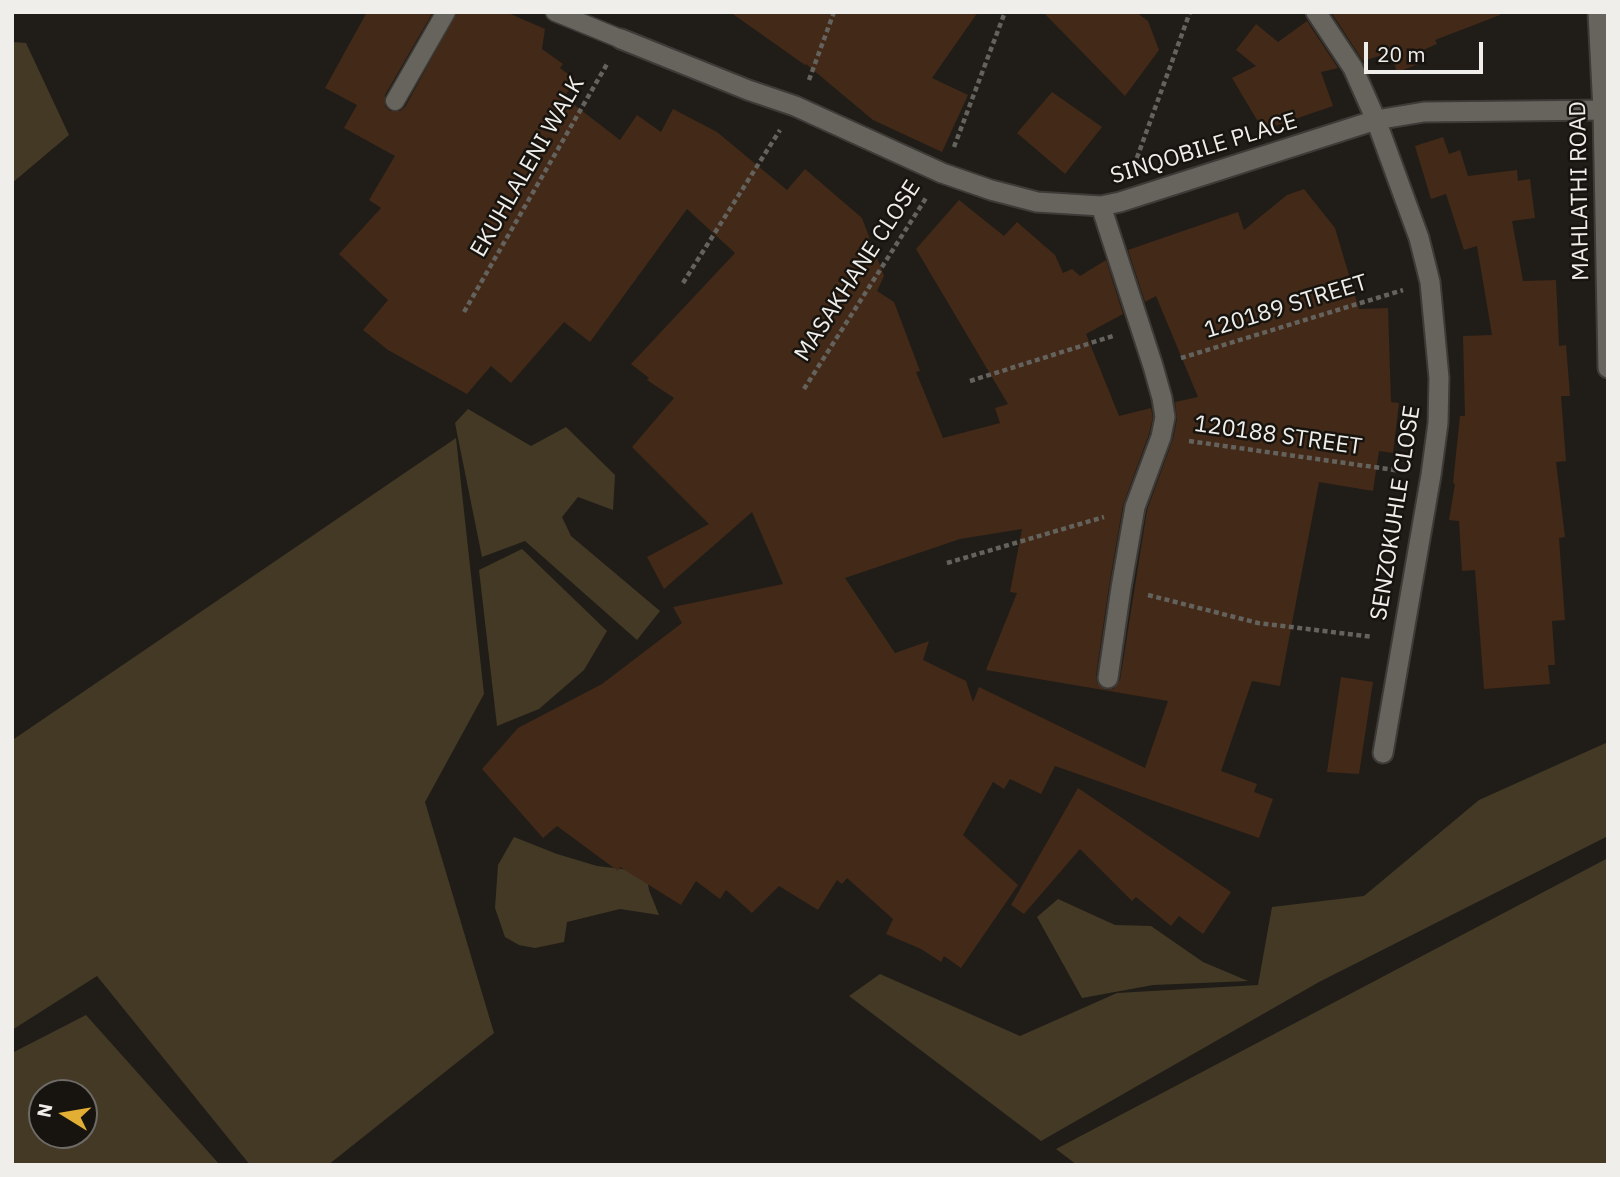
<!DOCTYPE html>
<style>
body{margin:0}
#map{position:relative;width:1620px;height:1177px;overflow:hidden;background:#201d18;font-family:"IBM Plex Sans",sans-serif}
canvas{display:block}
.frame{position:absolute;inset:0;border:14px solid #f0eeeb;pointer-events:none}
.north{position:absolute;left:28px;top:1079px;width:70px;height:70px;box-sizing:border-box;background:#17140f;border:2px solid #6e6b67;border-radius:50%;rotate:281deg;font-size:19px;font-weight:700;line-height:28px;text-align:center;color:#f0eeeb}
.north::after{content:'';display:block;margin:auto;width:24px;height:32px;background:#e2af34;clip-path:polygon(50% 0,100% 100%,50% 72%,0 100%)}
.scale{position:absolute;left:1364px;top:42px;width:119px;height:32px;box-sizing:border-box;border:4px solid #f0eeeb;border-top:0;padding-left:9px;font-size:21px;line-height:24px;white-space:nowrap;color:#f0eeeb;-webkit-text-stroke:5px #17140f;paint-order:stroke}
</style>
<div id="map">
<canvas width="1620" height="1177"></canvas>
<div class="frame"></div>
<div class="north">N</div>
<div class="scale">20 m</div>
</div>
<script>
const g = document.querySelector('canvas').getContext('2d');
g.lineJoin = 'round';
function paint(path, color) { g.fillStyle = color; g.fill(path, 'evenodd'); }
const shape = rows => new Path2D(rows.map(r => 'M' + r).join(''));
function trace(path, color, width, dash) { g.strokeStyle = color; g.lineWidth = width; g.lineCap = dash ? 'butt' : 'round'; g.setLineDash(dash || []); g.stroke(path); }
function drawText(font, color, halo, rows, align = 'center') {
  g.font = font + ' "IBM Plex Sans",sans-serif'; g.lineWidth = 5; g.setLineDash([]); g.textBaseline = 'middle'; g.strokeStyle = halo; g.fillStyle = color; for (const [text, x, y, turn = 0] of rows) {
    g.save(); g.translate(x, y); g.rotate((+turn || 0) * Math.PI / 180); g.textAlign = isNaN(turn) ? turn : align; if (halo) g.strokeText(text, 0, 0); g.fillText(text, 0, 0); g.restore();
  }
}
const green = shape([
 [12,42,26,43,69,135,12,183],
 [468,409,531,446,566,427,615,475,613,510,578,497,562,517,571,536,660,611,637,640,525,541,482,557,455,423],
 [456,438,484,694,425,802,494,1033,328,1165,250,1165,97,976,12,1030,12,732,14,739],
 [522,549,607,631,584,670,539,709,497,726,479,570],
 [1608,742,1608,836,1319,982,1041,1141,849,996,880,974,1020,1036,1117,993,1258,985,1272,907,1364,896,1479,800],
 [514,837,557,854,597,866,646,872,649,890,659,915,620,909,567,922,564,942,535,948,519,945,505,937,495,908,498,865],
 [1608,858,1608,1165,1077,1165,1056,1149],
 [1058,899,1115,925,1151,926,1203,962,1248,981,1153,985,1082,998,1037,917],
 [86,1015,220,1165,12,1165,12,1053],
 [42,1093,84,1093,84,1135,42,1135]
]);
const building = shape([
 [367,12,433,12,385,95,385,106,390,111,400,111,405,107,457,12,506,12,545,29,542,49,563,64,560,68,576,80,564,97,620,140,637,115,661,132,673,109,717,132,787,190,805,169,862,218,884,276,877,291,894,302,920,371,916,372,943,438,1000,423,995,408,1008,404,916,249,959,200,1004,236,1017,222,1055,255,1063,273,1072,269,1080,276,1106,260,1123,314,1086,334,1119,416,1151,408,1153,417,1149,434,1123,505,1109,586,1096,676,1097,683,1106,690,1113,689,1120,680,1147,510,1173,439,1177,419,1175,402,1198,397,1156,296,1145,302,1128,250,1238,212,1244,230,1287,195,1304,189,1335,228,1359,309,1388,308,1391,402,1399,403,1393,453,1379,451,1373,491,1319,482,1280,686,1252,681,1221,771,1257,784,1254,792,1273,799,1259,838,1055,766,1041,794,1010,779,1004,789,993,782,963,835,1018,885,961,968,944,956,941,962,921,949,886,934,893,919,847,878,842,884,837,880,818,910,779,886,752,913,726,890,720,899,696,881,681,905,620,867,618,871,557,826,543,838,482,769,518,728,602,684,682,623,673,607,783,584,752,512,664,589,647,557,709,524,632,447,674,398,647,380,649,378,631,364,735,253,687,209,590,342,564,322,511,383,491,366,467,394,388,350,363,330,388,300,339,254,381,208,369,200,395,156,344,128,357,105,325,88],
 [1022,529,1010,592,1017,593,986,670,1168,701,1145,768,979,687,973,702,966,681,923,660,929,641,895,653,845,578,960,539],
 [730,12,978,12,932,78,968,95,942,152,873,120,806,64,805,65],
 [1043,12,1136,12,1148,21,1159,50,1125,96],
 [1331,12,1500,12,1500,15,1435,40,1437,44,1423,50,1427,61,1397,72,1393,61,1382,65,1379,56,1363,61],
 [1307,21,1338,68,1321,72,1333,106,1263,130,1232,78,1256,66,1236,50,1256,24,1278,42],
 [1052,92,1102,127,1065,174,1017,133],
 [1443,137,1449,154,1460,150,1468,176,1517,170,1518,181,1530,179,1535,218,1512,221,1523,281,1556,280,1559,346,1566,345,1570,396,1561,396,1566,461,1556,462,1565,537,1559,538,1565,620,1552,621,1555,665,1548,665,1550,684,1484,689,1475,570,1462,571,1459,521,1449,520,1455,484,1453,483,1460,416,1465,416,1463,336,1492,335,1477,246,1464,250,1446,194,1431,199,1415,146],
 [1341,677,1373,682,1359,774,1327,772],
 [1078,788,1231,892,1203,934,1179,916,1171,926,1136,897,1132,901,1080,849,1024,914,1011,905]
]);
const path = shape([
 [809,80,834,12],
 [954,147,1005,12],
 [1134,166,1190,12],
 [683,283,780,130],
 [464,312,607,64],
 [1181,358,1403,290],
 [970,381,1113,336],
 [804,389,926,198],
 [1189,441,1402,471],
 [947,563,1104,517],
 [1148,595,1258,623,1373,637]
]);
const service = shape([
 [555,12,621,39],
 [395,101,446,12]
]);
const minor = shape([
 [1316,12,1353,68,1376,120,1419,238,1430,282,1439,378,1438,423,1431,475,1383,753],
 [621,39,748,90,795,106,942,173,991,190,1037,202,1101,206,1120,202,1376,120,1424,112,1608,110],
 [1101,206,1153,366,1162,398,1165,417,1161,437,1135,507,1121,588,1108,678]
]);
const tertiary = shape([
 [1598,12,1603,110,1608,368]
]);
const streetNames = [
 ["SINQOBILE PLACE",1204,149,-17],
 ["EKUHLALENI WALK",528,167,-60],
 ["MAHLATHI ROAD",1580,191,-91],
 ["MASAKHANE CLOSE",858,271,-57],
 ["120189 STREET",1286,307,-17],
 ["120188 STREET",1278,436,8],
 ["SENZOKUHLE CLOSE",1396,513,-81]
];
paint(green, '#433925');
paint(building, '#432917');
trace(service, '#3d3a37', 21);
trace(minor, '#3d3a37', 23);
trace(tertiary, '#3d3a37', 23);
trace(path, '#64625d', 4.5, [5, 3.5]);
trace(service, '#67645e', 18);
trace(minor, '#67645e', 19);
trace(tertiary, '#67645e', 19);
drawText('23px', '#f0eeeb', '#17140f', streetNames);
</script>
